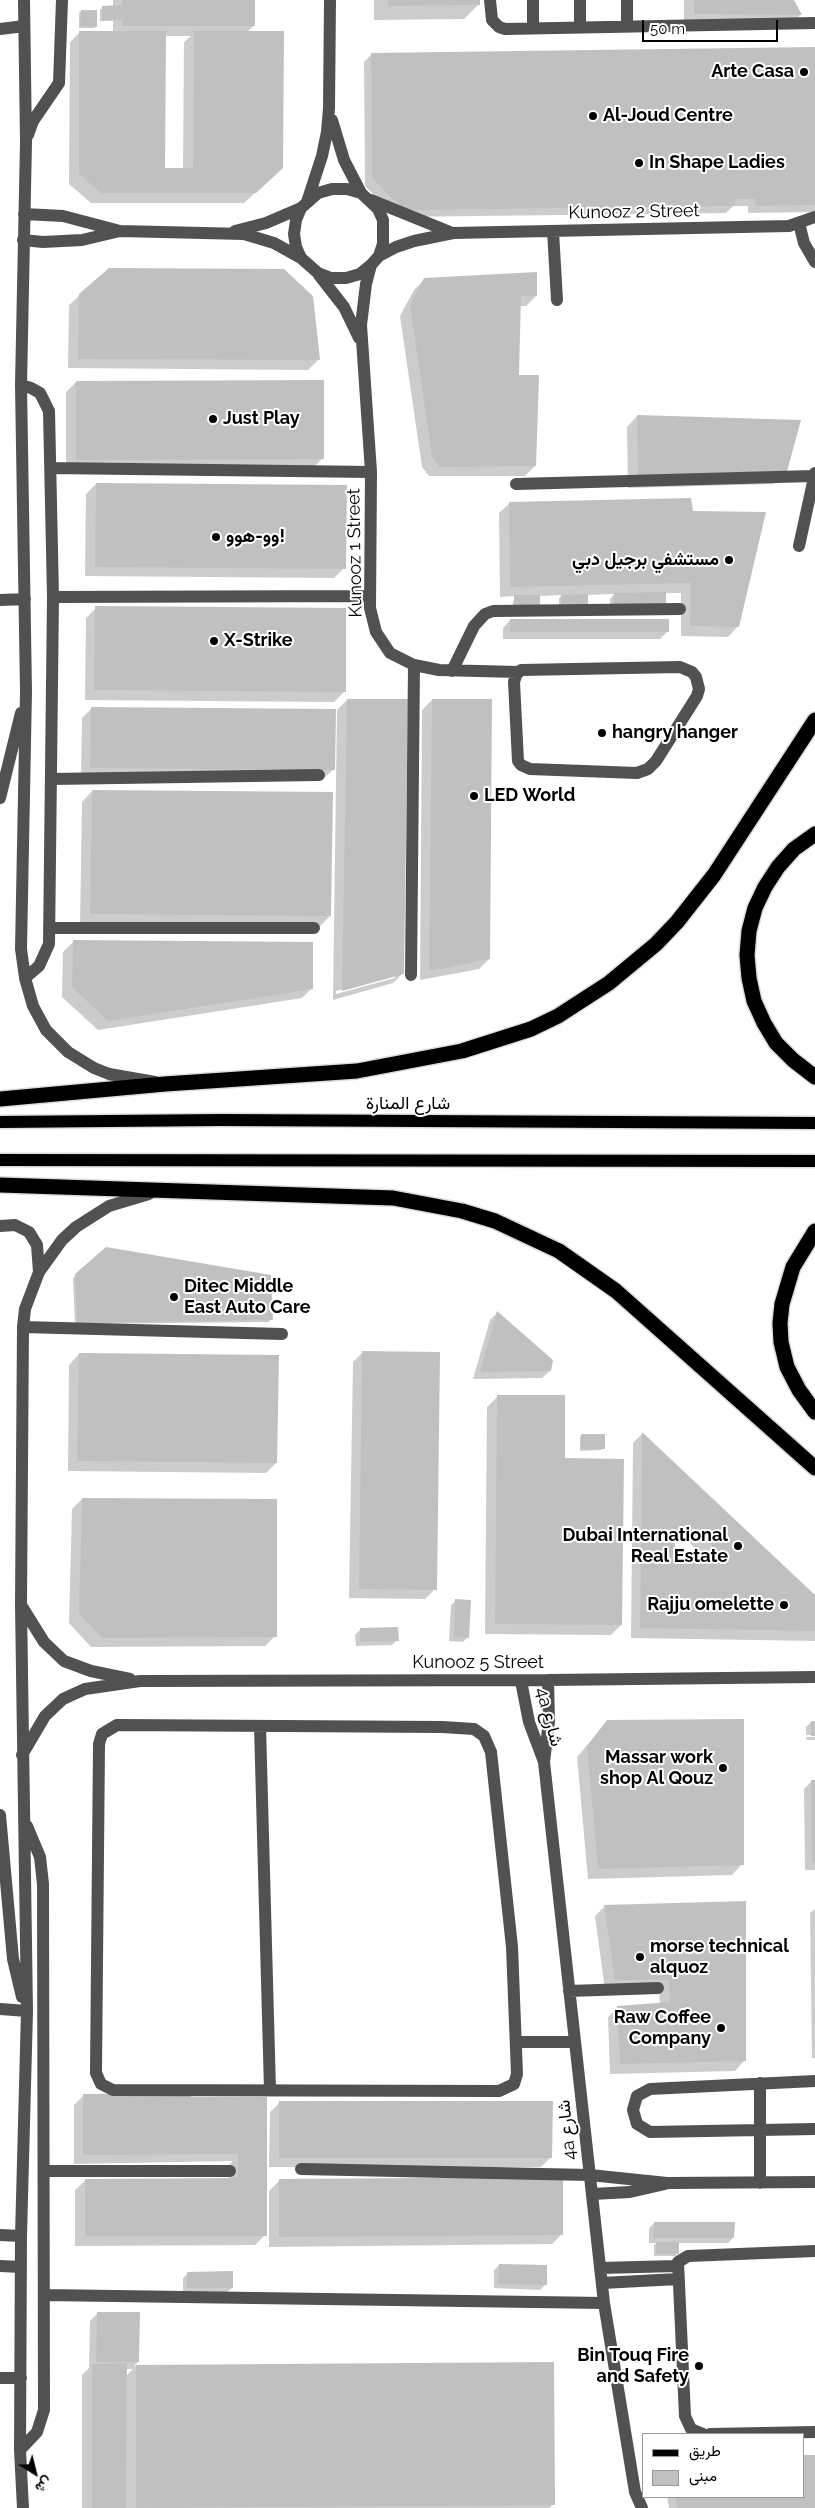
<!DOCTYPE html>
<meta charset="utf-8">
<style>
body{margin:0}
#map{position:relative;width:815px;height:2508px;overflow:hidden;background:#fff;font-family:Raleway,Vazirmatn,sans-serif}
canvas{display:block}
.legend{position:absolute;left:642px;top:2433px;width:162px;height:65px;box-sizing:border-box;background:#fff;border:1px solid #999;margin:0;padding:6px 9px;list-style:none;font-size:15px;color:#000}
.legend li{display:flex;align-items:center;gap:10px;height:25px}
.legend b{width:25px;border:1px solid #999}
.north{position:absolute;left:10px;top:2448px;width:50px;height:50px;-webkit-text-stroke:4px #fff;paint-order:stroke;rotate:144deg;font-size:14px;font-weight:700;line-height:20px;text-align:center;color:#000}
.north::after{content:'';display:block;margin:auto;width:18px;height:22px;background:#000;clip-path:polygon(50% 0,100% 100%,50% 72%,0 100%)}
.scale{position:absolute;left:642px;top:20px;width:136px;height:22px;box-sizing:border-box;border:2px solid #000;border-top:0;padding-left:6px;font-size:15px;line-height:18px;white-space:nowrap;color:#000;-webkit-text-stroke:4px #fff;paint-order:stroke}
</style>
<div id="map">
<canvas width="815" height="2508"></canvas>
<ul class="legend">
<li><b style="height:6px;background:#000"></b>طريق</li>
<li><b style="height:14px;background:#c0c0c0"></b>مبنى</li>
</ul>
<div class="north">ش</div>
<div class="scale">50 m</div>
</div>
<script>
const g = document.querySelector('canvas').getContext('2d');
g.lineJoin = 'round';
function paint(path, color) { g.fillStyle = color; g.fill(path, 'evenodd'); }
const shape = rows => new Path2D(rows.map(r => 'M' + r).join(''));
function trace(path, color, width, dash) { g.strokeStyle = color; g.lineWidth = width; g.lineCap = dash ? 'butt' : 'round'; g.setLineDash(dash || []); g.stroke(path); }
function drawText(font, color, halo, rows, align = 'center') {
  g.font = font + ' Raleway,Vazirmatn,sans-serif'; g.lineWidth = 4; g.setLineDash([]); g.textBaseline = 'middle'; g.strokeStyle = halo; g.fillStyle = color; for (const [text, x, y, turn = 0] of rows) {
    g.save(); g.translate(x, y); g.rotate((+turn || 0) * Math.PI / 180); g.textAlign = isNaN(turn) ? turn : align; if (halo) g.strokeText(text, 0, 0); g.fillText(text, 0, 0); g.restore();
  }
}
const shadow = shape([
 [113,0,254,0,254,26,247,32,271,178,244,203,91,203,69,184,70,42,80,32,113,32,113,21,100,21,100,9,113,7],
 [165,36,191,36,184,42,183,169,164,169],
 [374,0,478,0,478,5,464,19,374,20],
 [684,0,792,0,800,15,791,25,684,24],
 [81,11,96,26,94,28,79,28,79,13],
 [815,48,815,212,748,213,748,206,733,206,726,213,396,217,365,186,364,62,372,54],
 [425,279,536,296,526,306,519,306,517,376,535,466,525,476,429,476,422,467,400,316,414,290],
 [80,295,318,360,308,370,68,368,69,305],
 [76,382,322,459,312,469,66,470,66,392],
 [637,416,785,474,774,484,628,488,627,427],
 [96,484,344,568,334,578,85,576,86,494],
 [510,503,692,512,738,626,728,637,681,636,681,593,665,593,610,609,610,599,614,594,587,595,559,607,559,598,562,595,539,596,512,607,515,596,500,597,499,513],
 [96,608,344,692,334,702,85,700,86,618],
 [510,620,667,632,660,639,503,639,503,628],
 [347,700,403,973,393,983,333,1000,337,710],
 [395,975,395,978,336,994,336,991],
 [432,700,489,959,479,969,420,980,422,710],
 [92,708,334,769,323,779,81,778,82,718],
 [92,791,330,916,320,926,80,924,82,802],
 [73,942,312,988,302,998,98,1030,62,997,63,952],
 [107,1248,271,1319,269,1322,75,1324,73,1278],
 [497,1313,550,1371,542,1378,473,1379,490,1320],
 [363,1352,435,1589,425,1599,349,1598,353,1362],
 [79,1354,276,1463,266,1473,68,1471,69,1365],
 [497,1397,563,1460,621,1625,611,1635,485,1634,487,1407],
 [642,1434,815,1597,815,1641,631,1638,633,1443],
 [684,1538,710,1562,674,1564,673,1539],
 [582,1435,604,1448,601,1450,580,1451,580,1437],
 [82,1499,275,1636,265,1646,91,1647,69,1623,72,1509],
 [456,1600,468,1637,463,1642,449,1641,451,1605],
 [360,1630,397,1640,392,1645,356,1646,355,1635],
 [608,1721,742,1864,732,1875,588,1879,577,1757],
 [811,1722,815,1722,815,1735,806,1735,806,1727],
 [806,1737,815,1737,815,1740,807,1740],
 [812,1781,815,1781,815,1887,815,1870,805,1870,804,1789],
 [605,1906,745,2060,735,2071,610,2074,608,2017,618,2007,660,2004,659,1990,605,1990,595,1916],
 [815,1909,815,2058,812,2058,810,1913],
 [84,2095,190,2100,266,2098,265,2235,255,2245,75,2246,75,2190,86,2180,229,2180,229,2165,233,2161,74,2164,74,2105],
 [280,2102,551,2157,541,2167,269,2167,270,2112],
 [279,2181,562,2234,552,2244,269,2247,269,2191],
 [654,2223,733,2238,728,2243,678,2243,676,2256,654,2256,654,2245,657,2243,649,2243,649,2228],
 [499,2265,545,2285,540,2290,494,2288,494,2270],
 [188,2273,232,2288,227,2292,183,2293,183,2278],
 [98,2313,138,2362,134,2366,553,2363,553,2504,550,2508,82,2508,82,2375,89,2368,90,2321],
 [125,2369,133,2369,125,2377],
 [804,2456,815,2456,815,2508,669,2508,667,2497,804,2497]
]);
const building = shape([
 [122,0,255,0,255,26,122,26,122,20,102,20,102,6,122,5],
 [388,0,480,0,480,5,388,6],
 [694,0,794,0,802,15,694,14],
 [81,10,97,10,97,27,80,26],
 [79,31,166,31,165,168,193,168,194,31,284,31,283,168,256,193,101,193,79,174],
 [815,47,815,205,755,206,755,199,735,199,735,206,404,210,372,178,371,53],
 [109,268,284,269,313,296,320,360,78,359,79,294],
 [537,272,537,296,521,296,519,375,539,375,536,466,440,467,432,457,410,305,424,278],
 [324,380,324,459,76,460,76,381],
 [637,415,801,420,786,475,638,479],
 [96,483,347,485,346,569,95,567],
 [691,498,693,511,766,512,739,627,690,626,691,583,510,587,509,502],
 [666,592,666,605,614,605,614,593],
 [588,594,588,604,561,605,561,595],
 [514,595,540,595,540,605,514,605],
 [95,606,346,608,346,692,94,690],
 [510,619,669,619,669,632,510,632],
 [347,699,408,699,404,974,342,991],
 [432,699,492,699,490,959,429,971],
 [91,707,336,709,335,770,90,768],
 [92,790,333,792,331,916,90,914],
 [73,940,313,942,313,989,108,1021,72,987],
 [106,1247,271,1275,273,1320,77,1323,75,1274],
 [497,1311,553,1360,551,1371,480,1372],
 [362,1351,440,1352,437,1590,359,1589],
 [79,1353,279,1355,277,1463,77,1461],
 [497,1395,565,1395,565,1458,624,1459,622,1625,495,1624],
 [642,1432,815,1595,815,1631,640,1628],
 [694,1528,728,1560,676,1563,674,1531],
 [581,1434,605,1434,605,1449,581,1449],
 [82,1498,277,1499,277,1637,102,1638,79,1613],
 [455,1599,471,1600,469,1638,454,1637],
 [398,1627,399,1641,360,1642,360,1628],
 [744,1719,744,1865,598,1869,587,1746,607,1720],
 [811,1721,815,1721,815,1736,811,1736],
 [811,1780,815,1780,815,1862,812,1862],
 [746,1901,746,2061,620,2064,617,2006,670,2002,669,1980,615,1980,604,1905],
 [191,2093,191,2097,267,2097,267,2236,85,2236,85,2179,238,2178,238,2154,83,2155,83,2094],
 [279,2101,553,2101,552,2158,279,2158],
 [563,2177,563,2235,279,2237,279,2179],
 [654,2222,735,2222,734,2238,653,2238],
 [656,2242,679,2242,679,2254,656,2254],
 [499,2264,547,2265,547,2285,498,2284],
 [233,2271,233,2288,187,2288,187,2272],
 [97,2312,140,2312,139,2362,96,2362],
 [554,2362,555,2505,136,2508,136,2365],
 [127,2363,126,2508,92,2508,92,2364],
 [804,2455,815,2455,815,2508,677,2508,675,2497,804,2497]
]);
const minor = shape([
 [24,0,26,142,21,385,26,691,21,949,25,978,33,1006,46,1030,68,1052,94,1068,109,1074,155,1082],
 [490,0,492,20,499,27,505,29,815,23],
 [580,0,580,27],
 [627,0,627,26],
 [533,28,533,0],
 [0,29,24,26],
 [332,120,344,160,361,193],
 [28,135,33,121,59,83,62,0],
 [371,200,450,232],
 [307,202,322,156,327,132,329,108,330,0],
 [24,214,63,216,120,231,244,234,274,243,301,258],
 [799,223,804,243,815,262],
 [235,231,266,223,301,208],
 [553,231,557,300],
 [23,240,43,242,82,240,120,231],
 [379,256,383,244,383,220,378,209,361,193,347,189,332,189,318,193,301,208,296,220,294,234,296,247,301,258,318,273,331,278,346,278,360,274,371,265,379,256,396,247,414,241,453,233,789,226,815,217],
 [371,265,366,284,361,325,371,472,370,608,376,632,390,653,414,665,439,670,518,672],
 [319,275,344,307,359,338],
 [21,385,31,388,40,393,49,411,53,597,49,944,39,966,25,978],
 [51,468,371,472],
 [516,484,814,476],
 [799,546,815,473],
 [53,597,370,596],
 [0,600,25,599],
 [680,667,692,672,696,677,699,689,697,696,656,761,648,769,637,773,530,769,521,765,518,761,514,682,516,675,521,670,680,667],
 [452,671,474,626,485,614,493,611,680,609],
 [51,779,319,775],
 [0,798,21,713],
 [49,928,314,928],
 [411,975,414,665],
 [0,1226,15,1225,29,1232,37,1245,39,1272],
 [23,1327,282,1334],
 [21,1605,44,1642,64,1661,91,1671,130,1679],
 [548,1680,549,1721,544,1762,604,2303,635,2492,642,2508],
 [521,1681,529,1722,544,1762],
 [117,1725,442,1727,474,1729,484,1736,491,1752,512,1947,517,2074,514,2084,499,2091,113,2090,101,2084,96,2073,99,1744,102,1734,117,1725],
 [260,1726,270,2090],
 [22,1755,45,1716,63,1699,85,1689,140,1681,548,1680,815,1677],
 [0,1815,13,1959,22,1997],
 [569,1991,658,1988],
 [0,2009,27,2011],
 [516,2042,575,2042],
 [815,2081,650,2089,637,2096,633,2110,637,2124,650,2132,815,2129],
 [301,2169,590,2175,667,2183,815,2182],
 [44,2171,230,2171],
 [760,2183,760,2083],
 [592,2194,630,2192,665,2184],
 [0,2235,21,2236],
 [0,2266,21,2267],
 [600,2268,677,2266],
 [602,2283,678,2279],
 [44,2295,604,2303],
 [0,2378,21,2378],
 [703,2434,691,2429,685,2416,678,2262,688,2256,815,2251],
 [710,2434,815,2432],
 [20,2450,37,2432,44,2410,43,1884,40,1857,27,1826],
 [23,2508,20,2450,21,2236,27,2011,21,1604,23,1327,25,1309,39,1272,62,1240,76,1227,109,1206,149,1194]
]);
const major = shape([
 [0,1122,221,1120,815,1123],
 [0,1160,815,1161]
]);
const highway = shape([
 [815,834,794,849,778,867,765,887,755,908,749,931,747,955,749,978,754,1001,764,1023,776,1043,793,1060,815,1077],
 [0,1099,165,1084,357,1071,462,1051,531,1029,558,1016,609,983,656,944,677,922,714,875,815,720],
 [0,1185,393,1198,462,1211,495,1221,559,1251,616,1291,815,1468],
 [815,1231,793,1267,782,1304,780,1323,781,1342,787,1367,799,1390,815,1412]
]);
const markers = [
 [804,72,5,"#000"],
 [593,116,5,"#000"],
 [639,163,5,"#000"],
 [213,419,5,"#000"],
 [216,537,5,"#000"],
 [729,560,5,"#000"],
 [214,641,5,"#000"],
 [602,733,5,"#000"],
 [474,796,5,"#000"],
 [174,1297,5,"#000"],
 [738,1546,5,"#000"],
 [784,1605,5,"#000"],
 [723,1768,5,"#000"],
 [640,1957,5,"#000"],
 [721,2028,5,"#000"],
 [699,2366,5,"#000"]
];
const poiNames = [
 ["Arte Casa",794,72,"right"],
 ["Al-Joud Centre",603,116],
 ["In Shape Ladies",649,163],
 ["Just Play",223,419],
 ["وو-هوو!",226,537],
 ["مستشفي برجيل دبي",719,560,"right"],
 ["X-Strike",224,641],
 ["hangry hanger",612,733],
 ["LED World",484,796],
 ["Ditec Middle",184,1287],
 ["East Auto Care",184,1308],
 ["Dubai International",728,1536,"right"],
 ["Real Estate",728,1557,"right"],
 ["Rajju omelette",774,1605,"right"],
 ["Massar work",713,1758,"right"],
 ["shop Al Qouz",713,1779,"right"],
 ["morse technical",650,1947],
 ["alquoz",650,1968],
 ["Raw Coffee",711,2018,"right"],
 ["Company",711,2039,"right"],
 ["Bin Touq Fire",689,2356,"right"],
 ["and Safety",689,2377,"right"]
];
const streetNames = [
 ["Kunooz 2 Street",634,212,-1],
 ["Kunooz 1 Street",355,553,-91],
 ["شارع المنارة",408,1104],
 ["Kunooz 5 Street",478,1663],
 ["4a شارع",549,1717,75],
 ["4a شارع",567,2130,-96]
];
paint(shadow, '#0003');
paint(building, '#c0c0c0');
trace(major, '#dbdbdb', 15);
trace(highway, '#dbdbdb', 18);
trace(minor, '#515151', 12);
trace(major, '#000', 12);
trace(highway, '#000', 15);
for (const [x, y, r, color] of markers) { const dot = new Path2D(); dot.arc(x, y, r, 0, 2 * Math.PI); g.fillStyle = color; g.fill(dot); trace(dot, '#fff', 2); }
drawText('bold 18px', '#000', '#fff', poiNames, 'left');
drawText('18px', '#000', '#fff', streetNames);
</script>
